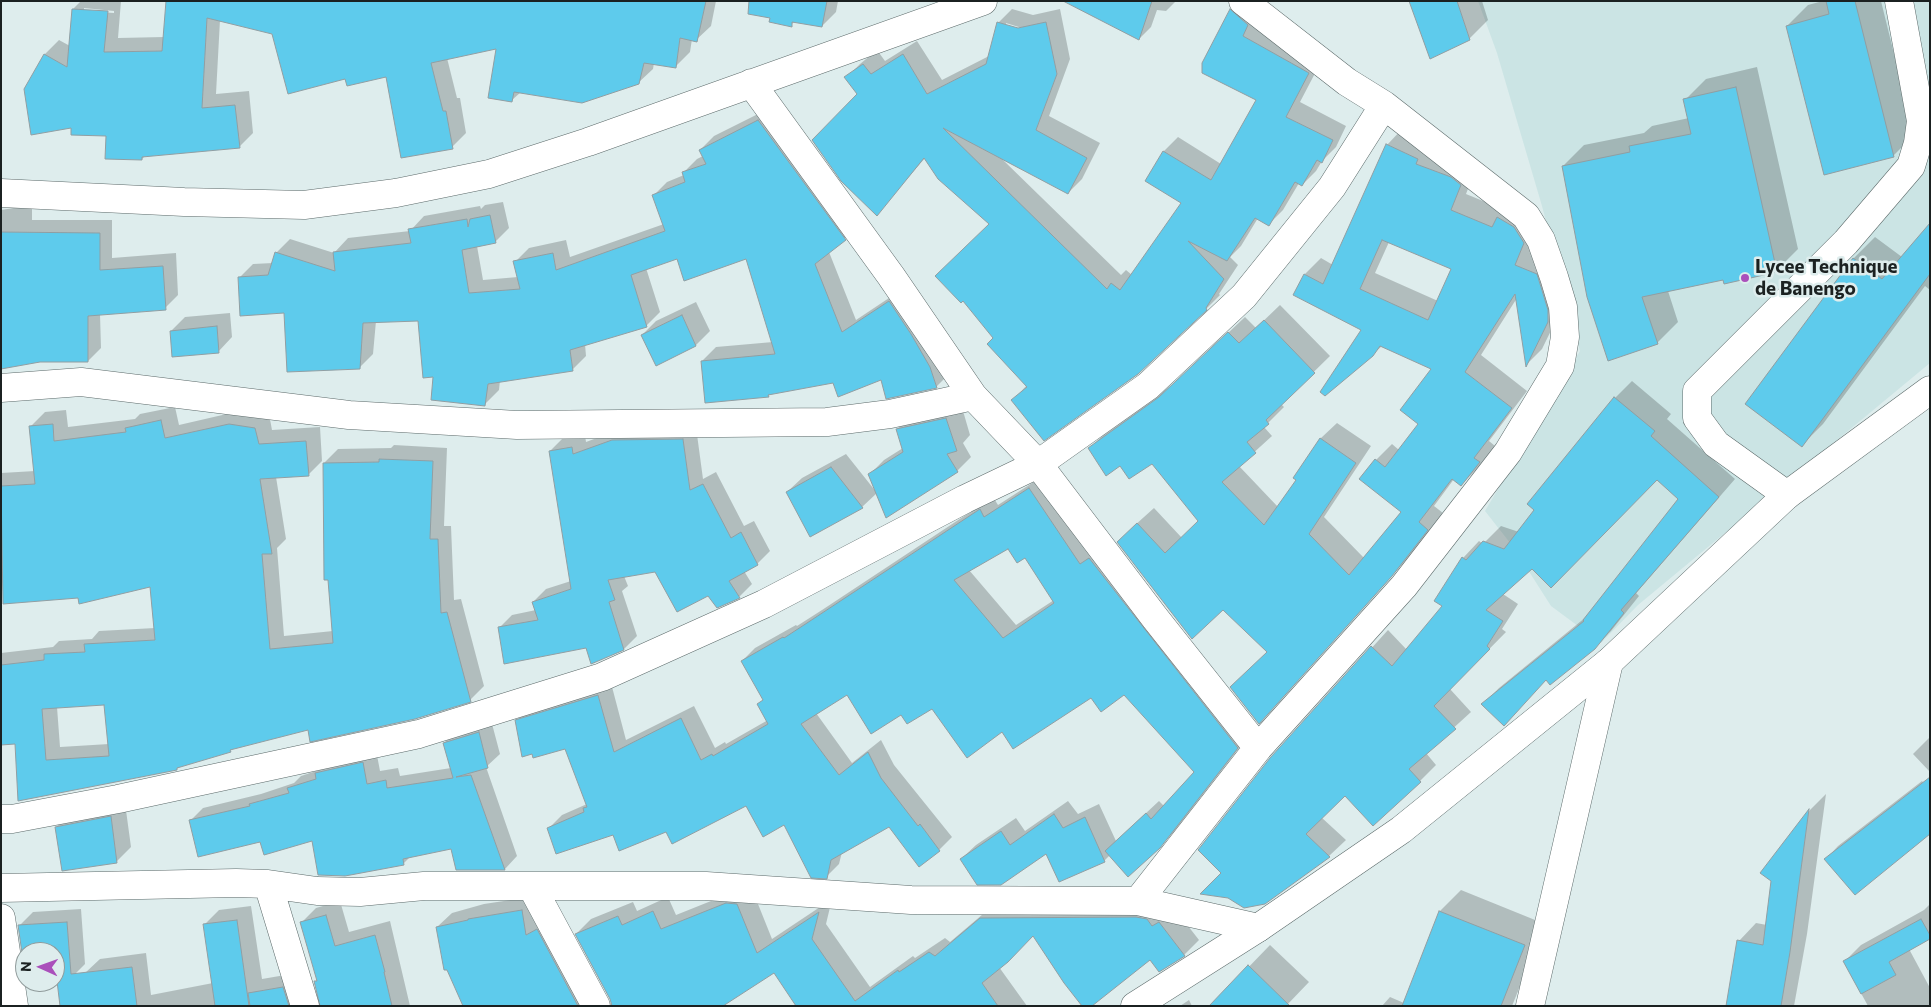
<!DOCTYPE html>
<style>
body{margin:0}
#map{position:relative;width:1931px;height:1007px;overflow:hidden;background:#deeded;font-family:Commissioner,sans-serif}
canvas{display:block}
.frame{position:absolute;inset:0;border:2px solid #1b2121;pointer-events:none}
.north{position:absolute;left:15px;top:942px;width:50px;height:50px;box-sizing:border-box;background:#deeded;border:1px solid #909b9b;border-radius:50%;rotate:272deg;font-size:14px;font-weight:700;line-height:20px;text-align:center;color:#1b2121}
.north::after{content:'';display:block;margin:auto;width:18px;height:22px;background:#aa50bb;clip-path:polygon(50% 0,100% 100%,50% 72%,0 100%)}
</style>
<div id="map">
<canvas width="1931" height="1007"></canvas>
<div class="frame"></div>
<div class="north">N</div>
</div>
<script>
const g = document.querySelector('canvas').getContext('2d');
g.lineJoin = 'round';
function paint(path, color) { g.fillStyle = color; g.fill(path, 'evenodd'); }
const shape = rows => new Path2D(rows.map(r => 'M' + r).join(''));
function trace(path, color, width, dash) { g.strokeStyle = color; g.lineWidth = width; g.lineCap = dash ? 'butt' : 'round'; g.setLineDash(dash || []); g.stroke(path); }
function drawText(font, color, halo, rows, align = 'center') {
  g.font = font + ' Commissioner,sans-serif'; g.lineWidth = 5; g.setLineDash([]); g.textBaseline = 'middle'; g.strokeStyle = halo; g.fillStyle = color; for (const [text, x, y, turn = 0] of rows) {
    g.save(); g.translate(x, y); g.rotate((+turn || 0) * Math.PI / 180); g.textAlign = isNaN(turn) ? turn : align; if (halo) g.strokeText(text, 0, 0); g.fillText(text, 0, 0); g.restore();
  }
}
const built = shape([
 [1478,1,1930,1,1930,363,1638,605,1601,643,1551,606,1514,548,1485,511,1580,351,1542,206,1497,53]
]);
const shadow = shape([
 [81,1,121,1,118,38,164,37,167,1,716,1,711,26,696,40,692,39,690,52,676,66,654,63,653,69,638,83,521,92,512,100,498,47,447,58,457,98,460,98,466,133,452,147,386,75,346,77,273,33,220,20,216,94,249,91,253,133,239,147,145,156,142,159,107,135,72,127,25,89,45,54,59,40,70,46,73,9],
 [84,8,114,11,114,13,84,11],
 [768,1,838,1,836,12,822,26,795,21,791,25],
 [1102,1,1176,1,1166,11,1157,10,1151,27,1139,39],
 [1239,1,1323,58,1300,102,1346,126,1336,147,1322,161,1316,171,1302,185,1299,183,1283,210,1269,224,1258,218,1241,246,1230,257,1238,265,1219,294,1220,295,1206,309,1013,400,1027,385,995,338,991,224,925,158,877,214,859,95,846,78,860,64,877,50,885,61,917,41,942,80,989,56,998,23,1012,9,1033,15,1060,9,1070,59,1049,116,1100,143,1082,179,1068,193,1002,159,1121,275,1126,270,1132,275,1183,203,1146,180,1164,151,1178,137,1221,164,1257,100,1203,63,1231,9],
 [1006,23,1025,29,1024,31,1006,26],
 [1410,1,1482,1,1488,20,1469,39],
 [1823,1,1881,1,1914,135,1893,156,1787,26,1808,5],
 [1757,67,1798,249,1777,270,1725,282,1724,279,1668,291,1678,322,1657,343,1563,166,1584,145,1644,133,1652,126,1689,118,1685,100,1706,79],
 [772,107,859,225,829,252,856,320,904,288,950,373,936,387,881,378,833,382,771,393,768,396,702,361,716,347,773,342,747,257,677,257,646,268,660,312,646,326,585,344,586,356,572,370,500,380,499,390,485,404,434,375,419,319,376,321,373,354,359,368,239,278,253,264,273,263,276,253,290,239,334,253,348,238,410,231,424,216,480,206,481,209,485,205,503,202,509,228,495,242,477,246,483,280,518,277,515,262,529,248,566,240,570,257,664,224,653,196,667,182,684,175,683,173,697,159,703,156,700,150,714,136],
 [1403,128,1476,168,1466,194,1505,210,1514,201,1564,304,1542,349,1527,364,1517,298,1481,355,1527,391,1489,441,1495,446,1477,469,1461,485,1454,479,1434,506,1443,513,1408,558,1275,706,1268,651,1134,526,1154,508,1182,538,1200,521,1152,462,1120,464,1090,448,1106,432,1176,382,1245,317,1256,328,1280,305,1330,356,1281,404,1284,407,1264,427,1272,436,1239,466,1278,507,1297,479,1295,478,1321,438,1337,423,1371,446,1324,517,1364,558,1402,511,1376,460,1392,444,1399,450,1420,423,1433,369,1382,346,1372,355,1363,330,1305,274,1321,258,1333,265,1387,145],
 [1389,242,1452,269,1438,301,1375,273],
 [32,205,32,220,112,220,112,258,176,253,178,295,165,308,100,314,101,348,88,361,40,361,1,368,1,210],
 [1930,224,1930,290,1925,286,1823,424,1802,445,1746,404,1854,258,1875,237,1902,257],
 [696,302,710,331,696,345,642,335,656,321],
 [230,313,232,337,218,352,171,331,185,317],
 [1632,381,1671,414,1667,419,1735,479,1636,593,1639,596,1611,631,1594,648,1547,679,1483,704,1499,688,1586,617,1680,499,1657,479,1532,567,1503,594,1518,604,1502,629,1506,632,1450,689,1471,712,1426,753,1436,765,1420,781,1345,794,1321,817,1346,840,1329,856,1264,903,1222,873,1271,759,1388,630,1407,650,1444,606,1463,558,1479,541,1483,544,1501,526,1519,532,1536,510,1529,504,1615,398],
 [961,404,970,435,963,443,971,457,957,471,870,474,884,460,903,448,897,429,911,415],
 [175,407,179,425,244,410,269,414,272,430,320,427,322,461,308,475,276,477,286,539,277,548,284,636,333,631,324,463,338,449,391,448,394,445,447,448,444,526,451,526,454,600,461,599,484,686,470,700,309,728,232,748,230,751,179,767,176,769,23,800,16,743,1,744,1,653,53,647,59,641,92,639,99,631,155,628,151,585,79,596,4,602,1,571,1,473,35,471,31,426,45,412,66,410,68,427,135,419,140,414],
 [105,704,109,744,60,747,57,707],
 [626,427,696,427,703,479,716,472,744,526,754,521,770,551,757,564,744,571,752,584,740,596,717,607,708,594,656,570,624,576,628,586,622,591,637,636,624,649,592,662,587,647,499,628,512,615,536,610,533,602,546,589,571,581,550,451,563,438,585,435,586,442],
 [846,454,877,493,862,507,811,536,787,492,802,478],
 [1043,476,1250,734,1173,833,1159,847,1110,855,1105,860,1060,880,1047,852,961,859,976,845,1016,818,1025,831,1068,801,1078,814,1099,804,1116,841,1159,801,1164,806,1196,772,1124,693,1091,696,1002,730,932,707,901,713,847,694,816,713,852,763,881,740,894,765,952,837,939,850,889,825,842,852,839,864,826,877,785,823,746,804,666,830,613,833,549,828,562,815,587,804,566,748,516,721,529,708,611,683,626,740,694,706,715,748,725,742,726,744,768,720,759,704,764,699,742,661,755,648,796,625,797,626,822,610,993,497,998,505],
 [1008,547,1026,556,1054,600,1016,625,969,570],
 [491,720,500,754,486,767,517,856,505,869,452,848,411,856,403,864,313,840,261,840,190,821,203,808,261,794,294,783,301,776,319,770,329,760,376,750,380,771,398,768,400,776,451,768,444,743,457,730],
 [1930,737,1930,772,1913,754],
 [1922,781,1930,791,1826,859,1838,846],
 [1826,794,1807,934,1794,1006,1727,1006,1739,941,1756,923,1767,925,1773,881,1762,873,1810,810],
 [125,803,131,847,116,862,56,827,71,813],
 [741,889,752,889,772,939,832,899,826,924,870,987,913,956,915,958,945,938,950,942,996,903,1174,908,1199,940,1184,955,1159,971,1150,958,1033,934,999,967,1027,1006,798,1006,775,971,611,998,576,934,591,919,633,902,637,911,668,897,676,915],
 [1461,890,1545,924,1512,1006,1382,1006,1390,997,1404,1003,1440,911],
 [537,896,606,1006,465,1006,437,927,452,913,484,904],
 [340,901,349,932,390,921,410,1006,321,1006,315,982,318,979,302,922,316,908],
 [1930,904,1930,937,1909,949,1930,988,1930,1006,1868,1006,1844,962,1861,945,1924,910],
 [251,906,262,979,297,973,314,1006,89,1006,85,973,100,959,146,953,151,995,213,983,204,925,219,910],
 [81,909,85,964,70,979,55,980,55,952,25,952,25,965,19,926,33,912],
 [1270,945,1309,982,1286,1006,1211,1006],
 [1189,1000,1192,1006,1180,1006]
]);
const building = shape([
 [166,1,706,1,697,42,680,38,676,68,644,63,639,84,582,103,514,92,512,102,488,98,496,49,431,63,443,111,446,111,453,149,401,158,386,77,347,86,345,79,288,94,272,34,207,18,202,108,235,105,240,148,142,157,142,160,105,159,106,136,71,135,71,128,31,135,24,89,44,54,67,67,72,9,108,11,104,52,162,51,166,1],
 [749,1,827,1,822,27,792,22,792,27,769,22,770,18,748,14,749,1],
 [1063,1,1152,1,1139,40,1063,1],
 [1409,1,1457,1,1470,40,1430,59,1409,1],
 [1826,1,1855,1,1894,157,1824,175,1786,26,1829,14,1826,1],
 [1230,9,1248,25,1243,36,1309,73,1286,117,1333,140,1322,163,1317,160,1302,186,1295,182,1269,226,1255,218,1227,261,1188,241,1224,279,1206,308,1207,310,1138,374,1044,441,1011,400,1027,387,987,344,993,338,963,301,961,303,935,276,989,224,938,179,924,158,877,216,841,181,812,140,857,94,844,77,863,64,871,74,903,54,927,94,986,64,997,22,1018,28,1046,22,1057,74,1036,130,1087,158,1068,194,943,128,1107,289,1111,283,1120,290,1181,203,1145,181,1163,151,1211,180,1256,100,1202,73,1202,63,1230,9],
 [1736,87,1777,272,1724,284,1723,280,1642,297,1658,344,1608,361,1587,297,1562,166,1630,152,1629,146,1691,134,1683,99,1736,87],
 [758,120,846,240,815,264,842,332,889,301,911,334,930,367,937,388,886,399,881,380,838,397,833,383,768,395,769,397,705,403,701,361,775,354,746,259,684,281,677,259,631,275,647,327,570,350,573,371,488,384,485,406,431,400,433,377,423,378,418,321,363,323,360,369,287,372,284,313,240,316,238,277,268,275,275,252,335,271,333,252,411,243,408,229,467,219,468,227,470,219,490,215,496,243,462,250,469,293,520,289,513,261,553,253,556,270,665,231,652,195,685,182,682,172,706,164,699,150,758,120],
 [1386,144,1418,159,1416,164,1451,177,1461,185,1451,210,1492,227,1497,217,1514,227,1524,243,1515,265,1537,274,1548,310,1548,322,1526,367,1515,294,1465,372,1512,408,1474,458,1480,462,1461,486,1452,479,1419,522,1428,530,1392,576,1259,724,1230,687,1267,652,1223,610,1192,639,1117,542,1137,523,1165,553,1198,521,1152,464,1129,479,1120,466,1106,476,1088,448,1159,397,1228,332,1239,343,1264,320,1315,373,1266,420,1269,424,1247,442,1256,453,1222,482,1264,525,1296,480,1293,478,1320,438,1356,463,1309,534,1349,575,1401,512,1359,479,1375,459,1385,467,1418,424,1400,410,1431,369,1380,346,1373,356,1325,396,1320,392,1361,330,1293,295,1304,274,1323,284,1386,144],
 [1382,240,1451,269,1428,320,1360,289,1382,240],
 [1930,223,1930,274,1802,447,1745,404,1853,258,1882,279,1930,223],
 [1,232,100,233,100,270,163,266,166,310,88,316,88,362,40,362,1,369,1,232],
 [682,315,696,346,656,366,641,335,682,315],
 [217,326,219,353,172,357,170,331,217,326],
 [1614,397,1655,431,1651,436,1719,497,1621,610,1624,613,1595,649,1550,685,1546,680,1504,726,1481,704,1584,621,1583,620,1678,499,1657,480,1551,588,1532,569,1486,610,1503,621,1487,646,1490,649,1434,706,1456,729,1409,769,1421,782,1373,826,1345,796,1306,834,1330,857,1265,904,1244,908,1228,898,1200,894,1221,873,1198,850,1270,758,1371,646,1392,666,1442,606,1434,601,1462,557,1466,560,1483,541,1504,549,1534,510,1527,504,1614,397],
 [946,418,957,451,947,454,958,472,886,518,868,474,903,452,896,429,946,418],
 [161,420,165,438,229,424,255,428,259,444,306,441,309,476,260,479,272,554,262,554,270,649,333,643,328,580,324,580,323,463,379,462,379,459,433,461,430,539,438,539,441,613,447,612,471,702,415,719,310,742,308,730,230,750,231,752,177,768,177,770,18,801,15,744,1,745,1,665,44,660,44,654,85,652,84,644,155,640,150,587,79,604,78,598,3,604,1,486,35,484,29,426,53,424,54,441,126,432,125,428,161,420],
 [104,705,109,756,46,760,42,709,104,705],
 [683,439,690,490,703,484,731,538,741,532,758,565,729,581,740,598,717,608,708,596,677,612,655,572,608,580,615,600,609,602,624,650,591,664,586,648,504,664,498,627,538,620,532,602,571,589,549,451,572,447,573,454,612,440,683,439],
 [831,467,863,508,810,537,786,492,831,467],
 [1029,488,1080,564,1089,558,1238,748,1160,848,1128,877,1105,851,1146,813,1151,819,1194,772,1124,695,1101,712,1091,698,1013,749,1002,732,967,758,932,709,907,724,901,715,871,734,847,695,801,724,839,775,868,752,881,778,918,826,920,824,940,851,919,867,889,827,831,860,827,879,811,878,784,825,763,837,746,806,672,844,666,832,619,851,613,835,556,854,547,828,584,812,583,808,587,807,565,749,533,758,532,754,522,757,515,720,598,695,614,752,681,718,701,760,712,754,713,756,768,724,757,704,763,700,741,661,783,637,784,638,807,623,980,509,984,517,1029,488],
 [1008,549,1017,563,1025,558,1054,603,1003,638,954,580,1008,549],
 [479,732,488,768,456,777,471,775,505,870,456,870,451,849,403,859,404,865,345,876,318,875,312,841,264,855,260,842,198,857,189,820,250,806,249,804,289,793,287,788,316,779,315,773,363,762,367,784,386,780,387,788,453,778,443,743,479,732],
 [1930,777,1930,834,1855,895,1824,859,1930,777],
 [1809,809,1790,952,1781,1006,1726,1006,1737,940,1763,945,1771,881,1760,873,1809,809],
 [1054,814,1063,828,1085,817,1105,862,1059,882,1046,854,1001,885,977,885,960,859,1001,831,1010,845,1054,814],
 [111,816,117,863,62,871,55,827,111,816],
 [726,903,737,904,757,953,819,912,812,939,855,1001,898,970,899,972,929,952,935,956,980,918,1136,917,1147,919,1152,926,1159,922,1185,956,1159,972,1150,960,1092,1006,1082,1006,1064,983,1033,936,1008,962,982,983,998,1006,796,1006,774,973,723,1006,612,1006,610,999,575,934,618,916,622,925,653,911,661,929,726,903],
 [522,910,526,935,537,929,578,1006,463,1006,447,970,444,970,436,927,468,920,468,919,522,910],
 [1439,911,1525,945,1501,1006,1402,1006,1439,911],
 [326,915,335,946,375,935,385,972,384,972,392,1006,320,1006,314,981,317,981,300,922,326,915],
 [1921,919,1930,935,1930,939,1889,962,1896,975,1861,994,1843,961,1921,919],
 [237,920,249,1006,215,1006,203,924,237,920],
 [67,922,71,974,132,967,137,1006,60,1006,57,981,55,981,55,952,25,952,25,974,18,925,67,922],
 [1248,965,1290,1006,1209,1006,1248,965],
 [283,987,289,1006,250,1006,248,993,283,987]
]);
const minor = shape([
 [751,83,891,276,973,396,1038,464,1155,618,1258,748],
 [1,193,184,202,304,205,396,193,489,174,588,142,983,1],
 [1,388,81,382,349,415,517,425,827,422,890,414,973,396],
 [1787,495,1716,444,1697,418,1697,391,1846,242,1911,166,1918,143,1921,121,1899,1],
 [1,819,12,819,118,799,419,734,602,677,764,604,965,499,1038,464,1148,386,1244,296,1332,187,1384,105],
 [268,884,305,1006],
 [532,887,596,1006],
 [1,888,236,883,268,884,317,891,360,892,424,886,706,886,911,900,1138,901,1258,928],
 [1138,901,1258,748,1404,586,1508,452,1560,366,1565,337,1563,307,1554,277,1541,240,1526,216,1384,105,1347,82,1243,1],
 [1,918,14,1006],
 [1530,1006,1609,662]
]);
const tertiary = shape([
 [1135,1006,1258,928,1401,830,1609,662,1787,495,1930,390]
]);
const markers = [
 [1745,278,5,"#aa50bb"]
];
const poiNames = [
 ["Lycee Technique",1755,267],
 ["de Banengo",1755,289]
];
paint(built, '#cbe4e4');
paint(shadow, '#0003');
paint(building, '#5ecbec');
trace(building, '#919ea2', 1);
trace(minor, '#5c6a6a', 29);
trace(tertiary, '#5c6a6a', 29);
trace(minor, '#fff', 28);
trace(tertiary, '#fff', 28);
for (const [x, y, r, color] of markers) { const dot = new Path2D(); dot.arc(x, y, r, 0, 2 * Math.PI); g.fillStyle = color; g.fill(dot); trace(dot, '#deeded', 2); }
drawText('bold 19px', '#1b2121', '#deeded', poiNames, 'left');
</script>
